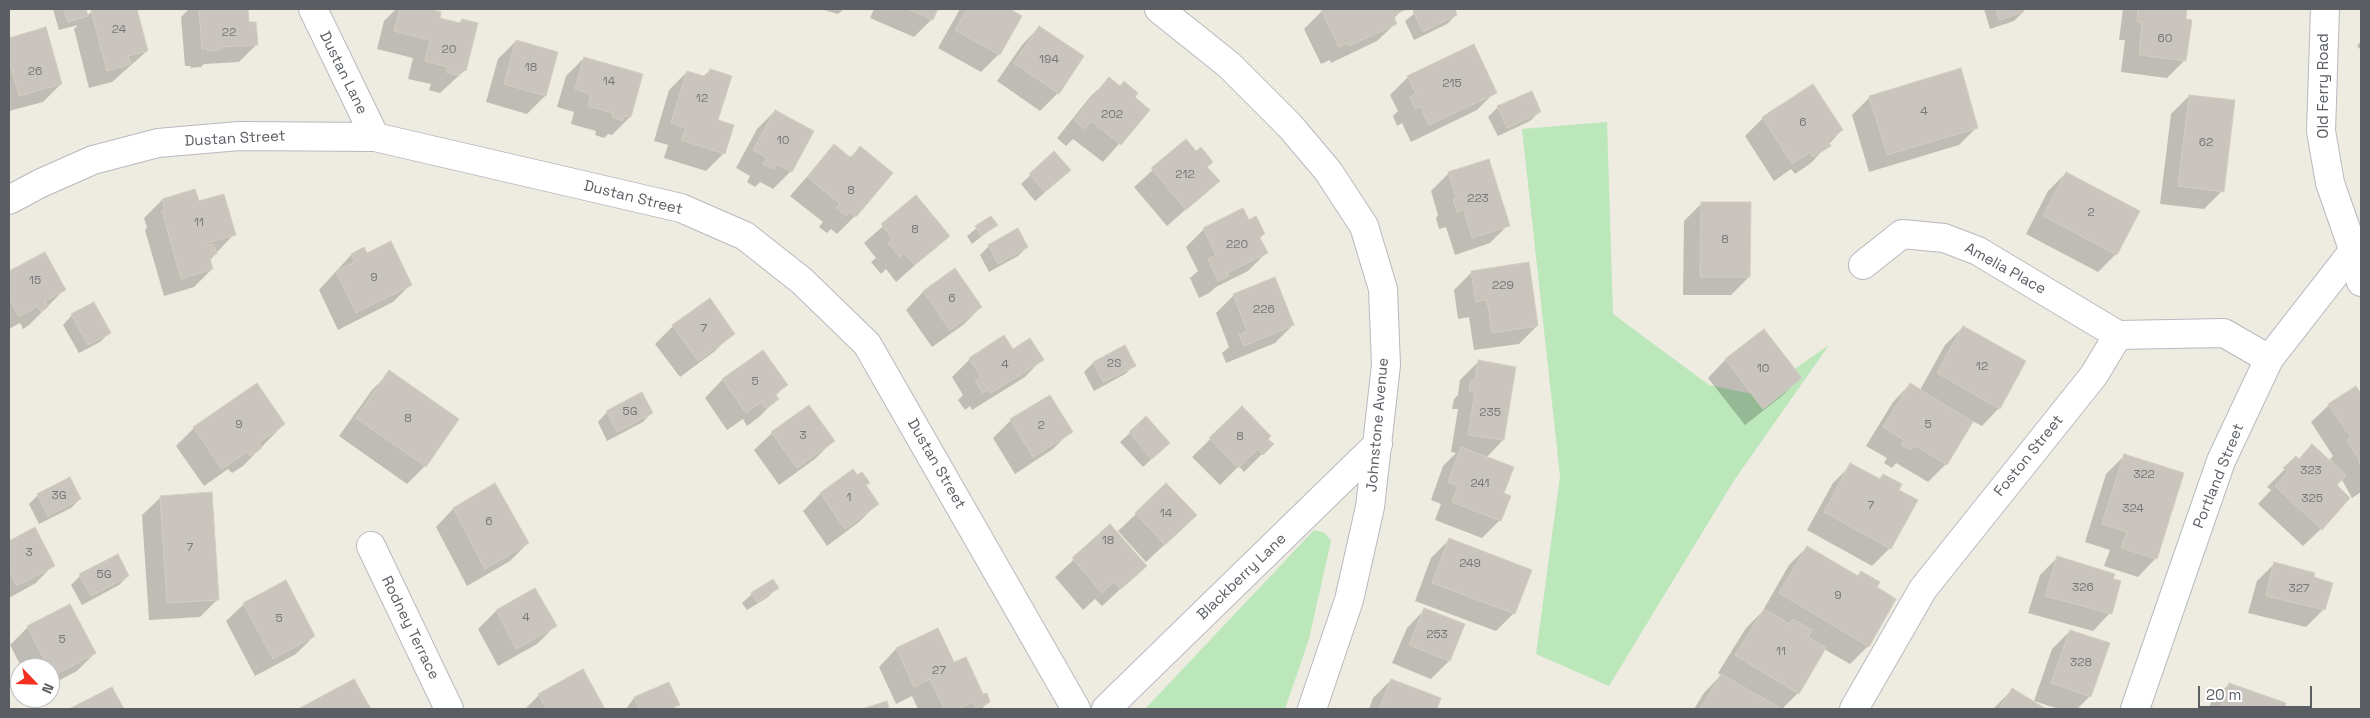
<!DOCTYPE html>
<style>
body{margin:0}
#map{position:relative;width:2370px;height:718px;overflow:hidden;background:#eeebe1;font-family:"Space Grotesk",sans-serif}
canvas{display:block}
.frame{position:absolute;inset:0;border:10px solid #5a5e63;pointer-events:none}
.north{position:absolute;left:10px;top:658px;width:50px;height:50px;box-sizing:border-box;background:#fff;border:1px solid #bdbfc1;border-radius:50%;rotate:114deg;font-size:14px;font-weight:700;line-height:20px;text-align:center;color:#5a5e63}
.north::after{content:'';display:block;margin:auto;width:18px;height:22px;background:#f43121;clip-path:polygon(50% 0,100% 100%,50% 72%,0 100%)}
.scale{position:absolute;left:2198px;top:686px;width:114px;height:22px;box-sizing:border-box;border:2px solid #5a5e63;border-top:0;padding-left:6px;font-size:15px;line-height:18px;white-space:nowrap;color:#5a5e63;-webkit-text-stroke:4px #fff;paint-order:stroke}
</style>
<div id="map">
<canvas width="2370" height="718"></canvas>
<div class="frame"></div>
<div class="north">N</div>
<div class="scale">20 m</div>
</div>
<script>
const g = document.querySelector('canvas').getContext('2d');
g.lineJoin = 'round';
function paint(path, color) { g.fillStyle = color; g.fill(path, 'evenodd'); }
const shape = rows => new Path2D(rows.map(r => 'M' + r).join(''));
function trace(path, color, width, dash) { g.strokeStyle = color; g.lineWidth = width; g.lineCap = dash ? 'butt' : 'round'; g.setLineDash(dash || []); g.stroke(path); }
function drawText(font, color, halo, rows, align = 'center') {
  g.font = font + ' "Space Grotesk",sans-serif'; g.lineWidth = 4.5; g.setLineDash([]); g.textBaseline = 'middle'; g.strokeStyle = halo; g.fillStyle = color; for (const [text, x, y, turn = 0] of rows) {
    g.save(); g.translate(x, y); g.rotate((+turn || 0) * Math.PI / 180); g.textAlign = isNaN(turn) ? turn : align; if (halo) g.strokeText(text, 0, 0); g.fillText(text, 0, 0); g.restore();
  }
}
const green = shape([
 [1607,122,1613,314,1709,385,1757,395,1829,345,1733,482,1609,686,1536,654,1560,476,1522,129],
 [1314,530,1325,533,1331,541,1309,639,1285,709,1145,709]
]);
const shadow = shape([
 [53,9,85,9,87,16,92,11,99,9,135,9,147,51,112,82,89,88,74,29,78,25,59,30],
 [189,9,246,9,247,24,257,44,239,62,204,64,201,67,190,68,191,66,185,66,181,17],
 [396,9,424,9,440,13,438,19,458,24,462,20,465,70,440,93,429,90,431,84,408,79,413,58,377,49,384,21],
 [820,9,844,9,838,14],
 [874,9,936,9,932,19,914,37,870,18],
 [960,9,1008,9,1021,16,999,54,981,72,938,48],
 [1324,9,1403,9,1393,19,1395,24,1377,41,1331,63,1330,60,1321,64,1304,29],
 [1420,9,1453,9,1456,15,1447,24,1414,40,1405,21],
 [1984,9,2022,9,2023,12,2014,21,1990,29],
 [2123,9,2186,9,2185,60,2167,78,2121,72,2125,40,2119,40],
 [1039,27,1058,93,1040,111,997,81,1022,45],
 [45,29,61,84,43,102,9,111,9,39],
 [516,41,557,52,545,96,527,114,486,102,498,59],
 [2361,41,2361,50,2357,46],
 [584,58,630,117,612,135,608,134,604,138,595,135,596,131,571,124,574,112,557,107,566,76],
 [710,70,716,121,724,153,706,171,664,158,668,145,654,141,669,90,687,72,703,77],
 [1408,77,1495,92,1477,110,1411,142,1402,123,1397,126,1393,116,1398,111,1390,95],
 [1109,79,1149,110,1103,162,1073,139,1066,146,1057,138,1091,96],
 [1531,92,1539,112,1530,121,1498,136,1488,117,1498,107],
 [2189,96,2222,191,2204,209,2160,204,2171,114],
 [1870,97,1977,127,1959,145,1869,172,1852,115],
 [775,111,791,171,773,189,760,182,755,187,747,182,750,176,736,168,757,129],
 [1763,118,1842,130,1811,163,1795,174,1791,169,1774,181,1745,136],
 [1186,140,1218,181,1167,226,1134,187],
 [834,146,849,158,860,148,855,216,837,234,831,229,827,233,819,227,823,222,790,196],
 [1054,153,1060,179,1035,201,1021,184],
 [1449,173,1508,225,1490,243,1455,255,1446,227,1439,229,1436,218,1438,215,1431,191],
 [2066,173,2116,254,2098,272,2026,234,2048,191],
 [916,197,948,236,896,282,886,269,881,274,871,262,876,258,864,243],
 [162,200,198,203,234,234,209,261,212,269,194,287,164,296,145,230,147,228,144,218],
 [1702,203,1749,277,1731,295,1683,295,1684,221],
 [990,217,996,225,972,244,967,236],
 [1249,221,1264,234,1259,239,1266,253,1248,271,1216,287,1209,293,1199,298,1190,278,1198,271,1186,247,1204,229],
 [989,246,1027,247,1018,256,989,272,980,255],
 [364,249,366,255,411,284,393,302,338,330,319,290,351,255],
 [44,253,64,290,29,325,23,329,20,323,9,329,9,272],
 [954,270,981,307,963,325,932,347,906,310,923,292],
 [1472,272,1537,326,1519,344,1474,350,1469,317,1458,319,1454,290],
 [1234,295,1293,325,1275,343,1226,363,1222,353,1229,347,1216,313],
 [72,315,109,333,100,342,79,353,63,325],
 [673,326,733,333,715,351,680,377,655,344],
 [1963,327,1999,408,1982,426,1972,421,1946,464,1928,482,1896,463,1892,468,1884,463,1887,458,1866,446,1893,402,1910,384,1920,390,1945,345],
 [1763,331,1800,378,1782,396,1745,425,1708,378,1725,360],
 [1125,347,1135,365,1125,374,1094,391,1084,372,1093,363],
 [1013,351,1042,359,1025,377,972,410,970,406,965,410,958,400,963,395,952,377,970,359],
 [763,352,786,385,775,396,777,399,759,417,747,426,743,419,727,430,705,398,722,380],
 [1478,362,1503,440,1486,458,1502,494,1500,520,1482,538,1435,520,1441,504,1431,500,1443,466,1456,453,1451,452,1458,409,1452,409,1454,399,1458,395,1460,380],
 [390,372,425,466,407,484,339,436,372,390],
 [2356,388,2361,396,2361,492,2352,498,2341,478,2335,485,2321,529,2303,546,2258,504,2271,490,2267,487,2296,458,2298,460,2333,464,2330,459,2333,456,2311,422,2329,405],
 [1049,397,1071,431,1053,449,1015,474,993,438,1011,420],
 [1242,408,1272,444,1244,472,1239,466,1220,485,1192,457],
 [607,412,652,412,643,422,607,441,598,422],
 [1146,418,1159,452,1143,467,1120,442],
 [284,424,243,466,232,473,228,469,204,486,176,446,194,428],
 [772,433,833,441,815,459,779,485,754,450],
 [2124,456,2182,474,2155,559,2138,577,2104,566,2110,550,2085,542,2106,474],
 [1851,465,1879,480,1883,475,1897,491,1890,548,1872,566,1807,530,1833,483],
 [495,485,528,543,510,561,467,586,436,527,453,509],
 [865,486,877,504,859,522,827,546,803,511,820,494],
 [38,495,80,499,71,508,39,524,29,504],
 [160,498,218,599,200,617,149,620,142,515],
 [1136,514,1177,533,1146,562,1118,531],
 [1110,526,1145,566,1102,606,1095,599,1083,610,1055,577],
 [34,529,53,565,36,583,9,598,9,542],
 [1449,540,1514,613,1496,631,1415,601,1431,558],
 [1807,547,1856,577,1861,572,1875,587,1868,646,1850,664,1824,649,1798,693,1782,709,1694,709,1704,693,1721,675,1718,673,1746,628,1762,612,1789,565],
 [2057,558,2112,580,2110,613,2093,631,2028,613,2040,575],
 [2275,563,2313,578,2324,609,2306,627,2248,613,2257,581],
 [80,576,128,576,119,585,82,605,71,585],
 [777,588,768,597,747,610,742,603,752,594],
 [535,589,555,626,537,644,498,666,478,629,496,611],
 [244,604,314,636,296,654,255,676,226,621],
 [1424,610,1463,625,1449,661,1431,679,1392,663,1407,628],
 [28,627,95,653,77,671,50,685,50,668,22,668,10,645],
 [937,629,954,664,989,702,981,709,918,709,912,696,896,704,879,667,896,649],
 [2070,631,2090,696,2077,709,2059,709,2034,701,2052,649],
 [582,671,604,709,525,709,539,695],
 [354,680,369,709,300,709],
 [1391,680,1439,698,1435,709,1369,709,1373,698],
 [669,684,678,704,673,709,626,709,634,698],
 [2229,684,2285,703,2283,709,2209,709,2211,702],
 [112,689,122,709,71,709],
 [2012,690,2044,709,1993,709]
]);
const building = shape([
 [64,9,86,9,88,16,68,22,64,9],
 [95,9,137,9,148,51,128,56,131,64,107,71,91,10,95,9],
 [199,9,248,9,249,22,256,22,258,45,220,47,220,50,207,51,208,49,202,49,199,9],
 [400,9,429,9,441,12,440,18,460,23,462,19,478,23,466,71,461,69,459,76,446,72,448,67,425,61,430,40,394,31,400,9],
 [907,9,938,9,933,20,907,9],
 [967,9,1010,9,1022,16,1000,55,955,30,967,9],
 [1324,9,1404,9,1405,10,1393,15,1397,24,1349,46,1348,43,1339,47,1321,10,1324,9],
 [1417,9,1455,9,1457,15,1423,32,1413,11,1417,9],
 [1996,9,2023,9,2024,12,1999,20,1996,9],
 [2138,9,2187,9,2186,19,2192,20,2186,61,2139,55,2142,23,2137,22,2138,9],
 [1039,26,1084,56,1059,94,1014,63,1039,26],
 [46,27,62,84,19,96,9,59,9,38,46,27],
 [516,40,558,52,546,96,504,84,516,40],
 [1474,44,1497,93,1429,125,1420,106,1415,109,1410,97,1416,94,1407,76,1474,44],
 [584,57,643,74,631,117,624,116,623,121,612,117,613,113,588,106,591,94,575,89,584,57],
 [1961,68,1978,128,1887,155,1869,96,1961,68],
 [710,69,732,76,718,120,734,125,725,154,681,140,686,128,671,123,687,71,707,77,710,69],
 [1109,77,1120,86,1124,81,1138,93,1135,97,1150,110,1121,145,1091,121,1085,129,1074,120,1109,77],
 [1813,84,1843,130,1828,140,1831,146,1813,157,1810,152,1792,164,1762,117,1813,84],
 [1532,91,1541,112,1507,128,1497,106,1532,91],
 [2189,95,2235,100,2224,192,2178,186,2189,95],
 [775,110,814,131,792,172,777,164,774,169,763,164,767,158,753,150,775,110],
 [1186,139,1196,151,1201,147,1213,162,1207,167,1220,181,1186,210,1151,168,1186,139],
 [834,144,851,158,860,146,893,173,856,217,849,211,846,216,836,208,840,204,807,177,834,144],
 [1054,151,1071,170,1045,192,1029,174,1054,151],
 [1489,159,1510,226,1472,238,1464,210,1457,212,1453,199,1456,198,1448,172,1489,159],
 [2066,172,2140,211,2117,255,2043,216,2066,172],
 [195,189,199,201,224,194,236,235,206,243,207,245,214,244,217,254,209,256,213,269,181,279,162,211,165,210,162,199,195,189],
 [916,195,950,236,915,265,904,253,900,257,888,243,893,239,881,224,916,195],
 [1701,202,1751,202,1750,277,1700,277,1701,202],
 [1243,208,1249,220,1256,216,1265,234,1259,236,1268,253,1227,273,1229,276,1218,281,1208,259,1216,255,1203,228,1243,208],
 [991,216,998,225,981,236,975,226,991,216],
 [1018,228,1028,247,998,264,988,245,1018,228],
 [391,241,412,285,356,313,336,271,355,262,351,254,364,247,367,253,391,241],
 [45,252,66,290,45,301,48,307,41,312,38,306,19,317,9,298,9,271,45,252],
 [1529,262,1538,326,1492,333,1487,300,1476,302,1471,271,1529,262],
 [955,268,982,307,950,330,923,291,955,268],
 [1275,277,1294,325,1244,346,1239,335,1247,331,1233,294,1275,277],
 [710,298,735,334,698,361,672,325,710,298],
 [94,302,111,333,88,345,71,314,94,302],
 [1963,326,2026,361,2000,409,1937,373,1963,326],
 [1764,329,1802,378,1763,409,1725,359,1764,329],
 [1004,335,1013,349,1030,338,1044,360,991,393,989,389,983,393,975,381,981,377,969,358,1004,335],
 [1125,345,1136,366,1103,382,1093,362,1125,345],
 [763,350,788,385,775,394,779,399,766,409,761,402,746,413,722,379,763,350],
 [1478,360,1516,367,1504,440,1468,435,1475,392,1469,391,1471,380,1475,380,1478,360],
 [389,370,459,419,426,467,356,418,389,370],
 [257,383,285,424,259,443,262,448,250,456,247,452,222,469,193,427,257,383],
 [1910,383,1973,422,1947,465,1914,445,1911,450,1901,445,1904,440,1883,427,1910,383],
 [2356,386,2361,394,2361,466,2359,463,2360,461,2347,440,2351,438,2328,404,2356,386],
 [642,392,653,413,617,432,606,411,642,392],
 [1050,395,1073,432,1033,457,1010,419,1050,395],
 [809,405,835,441,797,468,771,432,809,405],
 [1242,406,1271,436,1268,439,1274,444,1263,455,1258,449,1238,468,1209,438,1242,406],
 [1146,416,1170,443,1152,459,1129,432,1146,416],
 [2312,444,2346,475,2337,485,2350,498,2322,530,2275,486,2288,472,2283,468,2296,456,2299,459,2312,444],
 [1461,447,1514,467,1504,493,1511,496,1501,521,1452,502,1458,486,1448,482,1461,447],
 [2124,454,2184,473,2157,559,2121,548,2127,532,2102,524,2124,454],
 [1850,463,1880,479,1883,474,1902,484,1899,490,1918,500,1891,549,1824,512,1850,463],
 [853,469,857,475,862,472,870,483,866,485,879,504,845,529,820,493,853,469],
 [70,477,81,499,48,516,37,494,70,477],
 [495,483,529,543,485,569,453,508,495,483],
 [1166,483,1197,515,1165,545,1135,513,1166,483],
 [212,492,219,600,167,603,160,496,212,492],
 [1110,524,1147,566,1121,589,1114,582,1102,593,1072,558,1110,524],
 [35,527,55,566,17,586,11,575,9,576,9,541,35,527],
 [1449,538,1532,570,1515,614,1432,583,1449,538],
 [1807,546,1858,576,1861,571,1880,582,1877,587,1896,599,1869,647,1779,593,1807,546],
 [118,554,129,576,91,596,79,574,118,554],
 [2057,556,2115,574,2113,579,2121,581,2112,614,2045,596,2057,556],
 [2274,562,2315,573,2314,577,2333,583,2325,610,2266,596,2274,562],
 [773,579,779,588,757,602,751,593,773,579],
 [286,580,315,636,273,659,243,603,286,580],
 [535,588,557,626,516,649,496,610,535,588],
 [70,604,96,653,53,676,27,626,70,604],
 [1424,608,1465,624,1450,661,1409,645,1424,608],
 [1764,609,1790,624,1793,619,1812,630,1808,637,1826,648,1799,694,1735,655,1764,609],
 [938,628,954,662,966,657,983,694,987,693,990,702,976,709,973,702,959,709,944,709,930,679,914,687,896,648,938,628],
 [2070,630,2110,643,2091,697,2051,683,2070,630],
 [583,669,605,709,546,709,538,694,583,669],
 [1721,674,1782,709,1700,709,1721,674],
 [354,679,371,709,298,709,354,679],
 [1391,679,1441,698,1437,709,1379,709,1391,679],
 [669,682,680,705,669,709,639,709,634,697,669,682],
 [2229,683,2286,703,2284,709,2220,709,2229,683],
 [112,687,124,709,69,709,112,687],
 [2012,688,2046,709,1999,709,2012,688],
 [887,701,889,709,862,709,887,701]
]);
const minor = shape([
 [313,9,375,137],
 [1159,9,1229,65,1290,126,1328,171,1364,226,1383,289,1386,365,1370,507,1349,600,1312,709],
 [2325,9,2321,131,2330,183,2353,249,2361,282],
 [9,200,41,183,93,160,158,143,239,136,375,137,681,208,745,236,802,281,867,344,1076,709],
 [1863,265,1902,234,1944,238,1978,251,2118,335],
 [2118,335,2224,333,2269,359],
 [371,546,449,709],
 [1106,709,1378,444],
 [1854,709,1923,589,2094,375,2118,335]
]);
const secondary = shape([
 [2135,709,2221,461,2269,359,2361,241]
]);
const numberNames = [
 ["24",119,30],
 ["22",229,33],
 ["60",2165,39],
 ["20",449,50],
 ["194",1049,60],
 ["18",531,68],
 ["26",35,72],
 ["14",609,82],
 ["215",1452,84],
 ["12",702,99],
 ["4",1924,112],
 ["202",1112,115],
 ["6",1803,123],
 ["10",783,141],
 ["62",2206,143],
 ["212",1185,175],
 ["8",851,191],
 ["223",1478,199],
 ["2",2091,213],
 ["11",199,223],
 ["8",915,230],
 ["8",1725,240],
 ["220",1237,245],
 ["9",374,278],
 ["15",35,281],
 ["229",1503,286],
 ["6",952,299],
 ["226",1264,310],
 ["7",704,329],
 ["2S",1114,364],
 ["4",1005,365],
 ["12",1982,367],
 ["10",1763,369],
 ["5",755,382],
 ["5G",630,412],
 ["235",1490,413],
 ["8",408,419],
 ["9",239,425],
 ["5",1928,425],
 ["2",1041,426],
 ["3",803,436],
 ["8",1240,437],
 ["323",2311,471],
 ["322",2144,475],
 ["241",1480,484],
 ["3G",59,496],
 ["1",849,498],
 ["325",2312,499],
 ["7",1871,506],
 ["324",2133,509],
 ["14",1166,514],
 ["6",489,522],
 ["18",1108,541],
 ["7",190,548],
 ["3",29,553],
 ["249",1470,564],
 ["5G",104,575],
 ["326",2083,588],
 ["327",2299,589],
 ["9",1838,596],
 ["4",526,618],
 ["5",279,619],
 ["253",1437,635],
 ["5",62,640],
 ["11",1781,652],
 ["328",2081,663],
 ["27",939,671]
];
const streetNames = [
 ["Dustan Lane",343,73,64],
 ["Old Ferry Road",2324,86,-90],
 ["Dustan Street",235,139,-3],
 ["Dustan Street",633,198,14],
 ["Amelia Place",2005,269,29],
 ["Johnstone Avenue",1378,425,-85],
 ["Foston Street",2029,456,-51],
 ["Dustan Street",936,464,60],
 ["Portland Street",2219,476,-68],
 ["Blackberry Lane",1242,577,-44],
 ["Rodney Terrace",410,628,64]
];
paint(green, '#bbe7bb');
paint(shadow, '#0003');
paint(building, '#c9c5be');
trace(building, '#d3cdbf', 1);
trace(minor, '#b7b9bf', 30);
trace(secondary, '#b7bbc1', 30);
trace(minor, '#fff', 28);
trace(secondary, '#fff', 28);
drawText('12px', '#76787a', null, numberNames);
drawText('15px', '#5a5e63', '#fff', streetNames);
</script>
